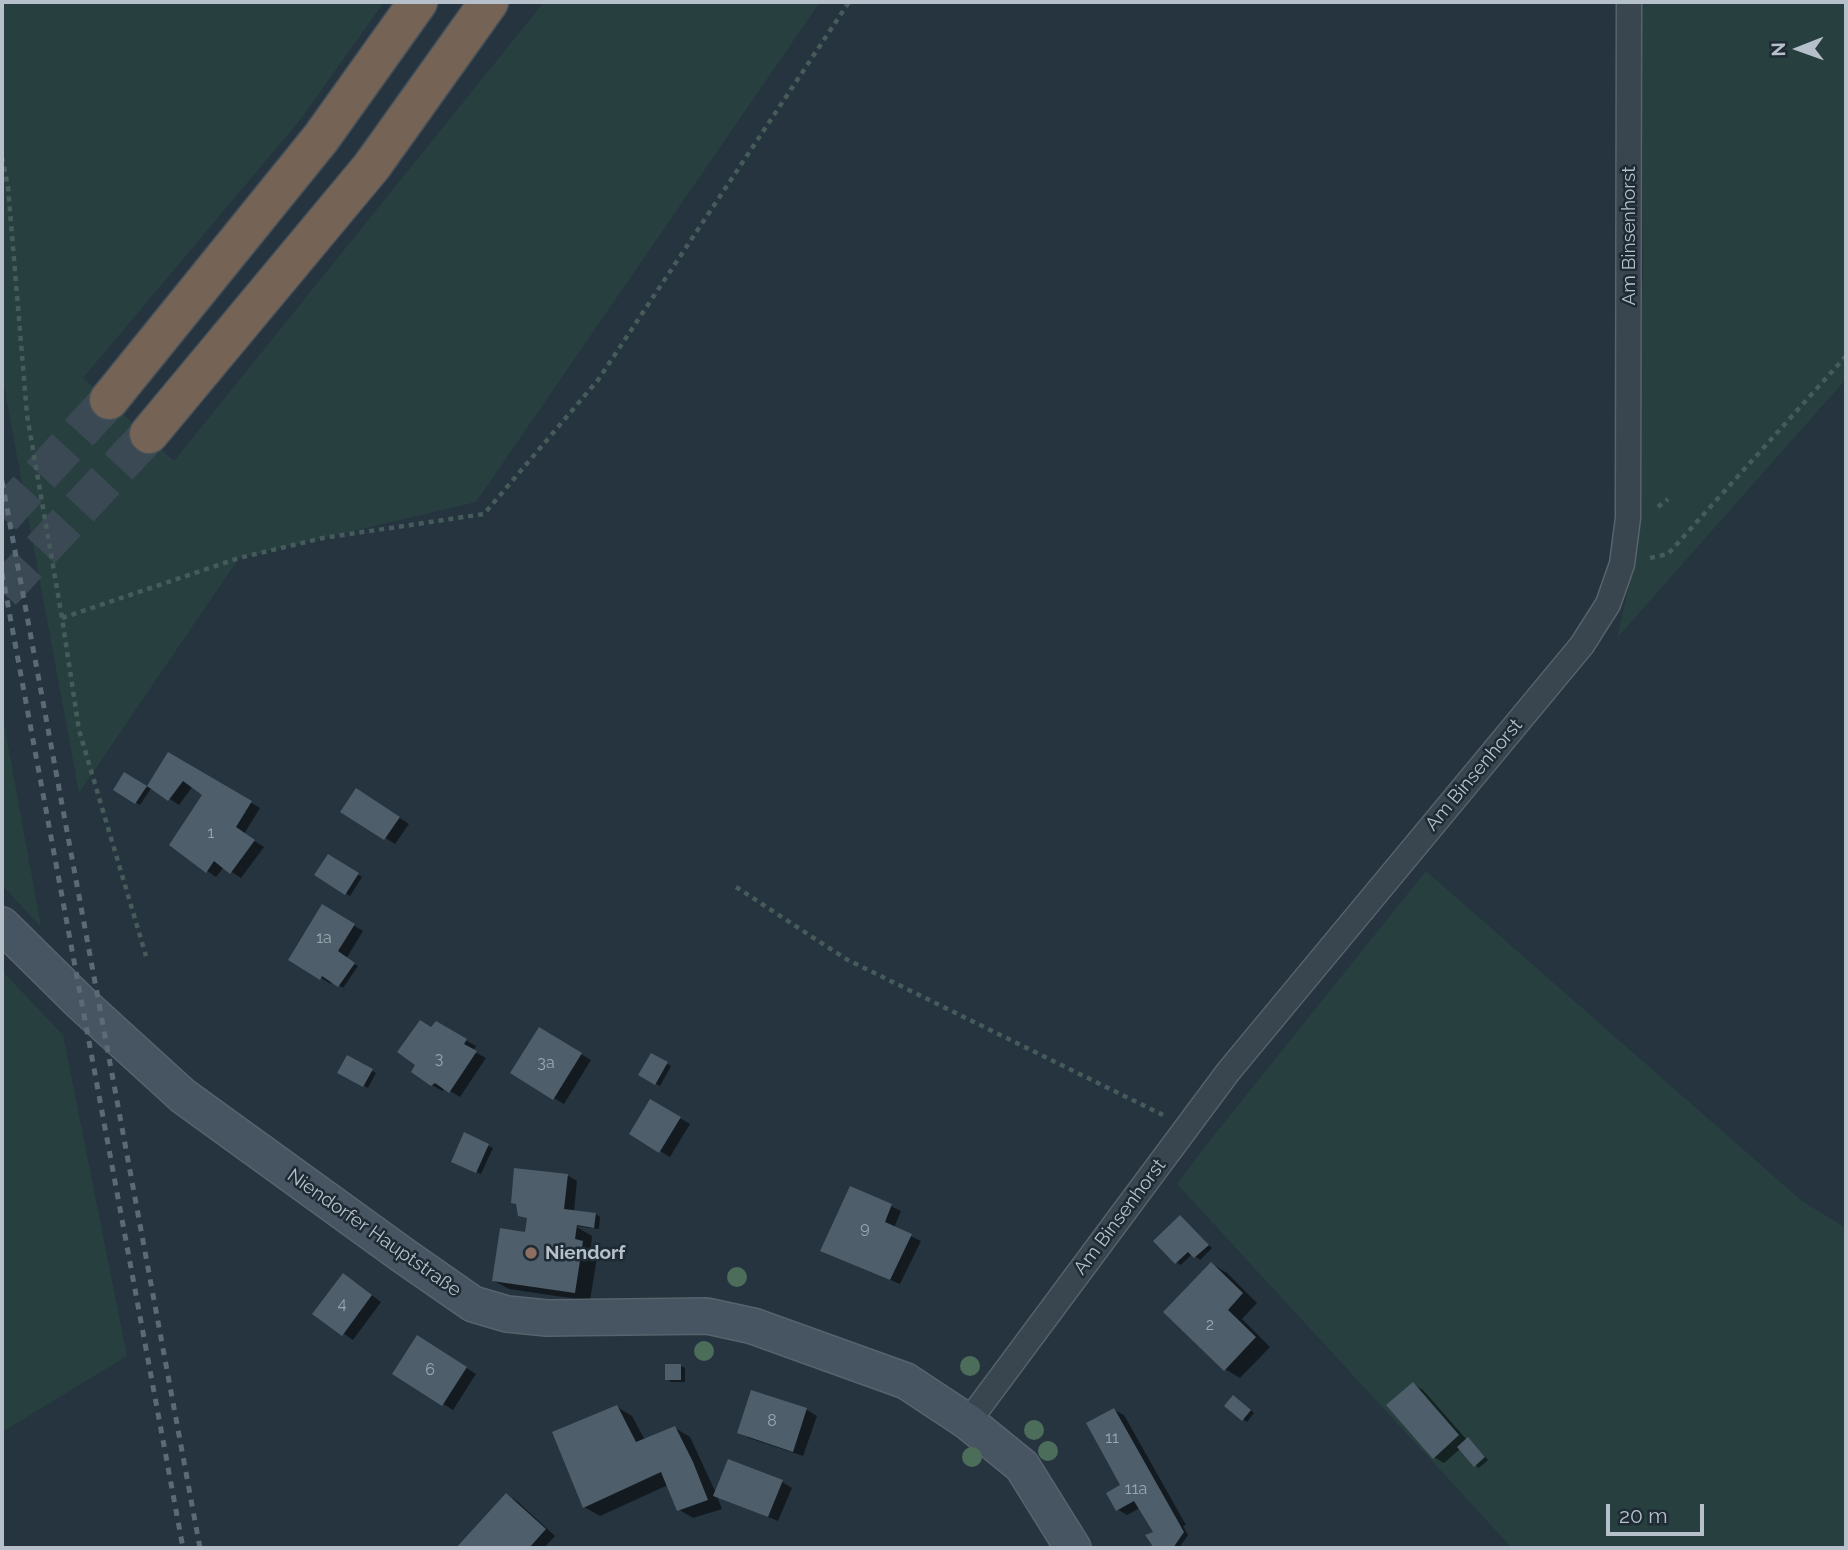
<!DOCTYPE html>
<meta charset="utf-8">
<style>
body{margin:0}
#map{position:relative;width:1848px;height:1550px;overflow:hidden;background:#25343f;font-family:Raleway,sans-serif}
canvas{display:block}
.frame{position:absolute;inset:0;border:4px solid #b5c0ca;pointer-events:none}
.north{position:absolute;left:1764px;top:14px;width:70px;height:70px;-webkit-text-stroke:5px #1e2a34;paint-order:stroke;rotate:269deg;font-size:19px;font-weight:700;line-height:28px;text-align:center;color:#b5c0ca}
.north::after{content:'';display:block;margin:auto;width:24px;height:32px;background:#b5c0ca;clip-path:polygon(50% 0,100% 100%,50% 72%,0 100%)}
.scale{position:absolute;left:1606px;top:1504px;width:98px;height:32px;box-sizing:border-box;border:4px solid #b5c0ca;border-top:0;padding-left:9px;font-size:21px;line-height:24px;white-space:nowrap;color:#b5c0ca;-webkit-text-stroke:5px #1e2a34;paint-order:stroke}
</style>
<div id="map">
<canvas width="1848" height="1550"></canvas>
<div class="frame"></div>
<div class="north">N</div>
<div class="scale">20 m</div>
</div>
<script>
const g = document.querySelector('canvas').getContext('2d');
g.lineJoin = 'round';
function paint(path, color) { g.fillStyle = color; g.fill(path, 'evenodd'); }
const shape = rows => new Path2D(rows.map(r => 'M' + r).join(''));
function trace(path, color, width, dash) { g.strokeStyle = color; g.lineWidth = width; g.lineCap = dash ? 'butt' : 'round'; g.setLineDash(dash || []); g.stroke(path); }
function drawText(font, color, halo, rows, align = 'center') {
  g.font = font + ' Raleway,sans-serif'; g.lineWidth = 5; g.setLineDash([]); g.textBaseline = 'middle'; g.strokeStyle = halo; g.fillStyle = color; for (const [text, x, y, turn = 0] of rows) {
    g.save(); g.translate(x, y); g.rotate((+turn || 0) * Math.PI / 180); g.textAlign = isNaN(turn) ? turn : align; if (halo) g.strokeText(text, 0, 0); g.fillText(text, 0, 0); g.restore();
  }
}
const green = shape([
 [2,2,384,2,300,120,83,378,174,461,544,2,820,2,476,502,239,558,79,793,2,375],
 [1642,2,1846,2,1846,379,1617,638,1634,563,1636,528,1643,271],
 [2,712,41,927,2,885],
 [1426,871,1802,1201,1846,1228,1846,1548,1512,1548,1177,1184,1211,1139],
 [2,971,63,1035,127,1356,2,1432]
]);
const shadow = shape([
 [169,754,260,808,244,834,264,847,241,878,224,867,216,877,207,871,205,795,193,786,179,805,152,787,140,805,115,789,125,774,147,788],
 [366,796,409,824,395,844,343,811],
 [328,856,362,877,350,896,317,875],
 [322,906,363,931,346,959,358,966,343,988,332,981,331,984,290,959],
 [436,1024,476,1046,473,1051,486,1058,460,1097,445,1088,442,1091,432,1085,432,1029],
 [539,1029,591,1060,564,1104,512,1073],
 [652,1055,671,1066,660,1086,640,1075],
 [348,1057,376,1073,368,1088,340,1072],
 [651,1101,690,1124,670,1157,631,1134],
 [465,1135,493,1148,481,1174,458,1164],
 [567,1175,577,1181,574,1212,596,1214,600,1217,599,1229,575,1226,592,1236,591,1247,598,1251,590,1301,509,1289,494,1281,527,1234,529,1219,520,1215,518,1205,512,1202],
 [891,1206,901,1211,894,1228,921,1241,900,1284,833,1256,823,1251],
 [1180,1217,1212,1248,1200,1260,1192,1254,1181,1265,1176,1262],
 [1212,1264,1227,1273,1257,1303,1242,1319,1270,1347,1240,1378,1225,1369],
 [353,1281,381,1302,353,1340,314,1313],
 [427,1343,476,1374,453,1410,395,1373],
 [681,1366,685,1368,685,1382,671,1382,667,1379],
 [1413,1384,1423,1390,1467,1440,1472,1442,1488,1460,1479,1468,1475,1465,1460,1449,1444,1463,1434,1457],
 [752,1392,807,1410,817,1416,803,1456,749,1438,739,1432],
 [1238,1400,1254,1413,1247,1422,1243,1419],
 [617,1407,632,1416,645,1440,675,1428,690,1437,716,1493,782,1482,792,1488,778,1521,717,1496,722,1509,693,1518,678,1509,668,1485,600,1516,584,1507],
 [1114,1410,1124,1415,1186,1525,1183,1526,1188,1535,1179,1548,1156,1548,1148,1536,1155,1532,1140,1508,1127,1515,1117,1509,1122,1485],
 [507,1495,517,1501,555,1536,544,1548,458,1548]
]);
const building = shape([
 [168,752,252,801,236,827,255,840,230,874,214,861,206,873,169,845,202,795,183,781,168,801,147,786],
 [124,772,147,786,135,804,113,790],
 [356,788,400,817,384,840,340,812],
 [328,854,359,873,345,895,314,875],
 [322,904,355,924,338,951,355,963,338,987,322,976,320,980,288,960],
 [420,1020,431,1027,436,1021,467,1039,464,1044,477,1051,449,1093,435,1083,431,1086,411,1072,415,1065,397,1052],
 [539,1027,582,1053,553,1100,510,1073],
 [651,1053,668,1062,655,1085,638,1075],
 [347,1055,373,1069,363,1087,337,1073],
 [650,1099,681,1117,659,1153,629,1134],
 [464,1132,489,1144,476,1173,451,1162],
 [514,1168,568,1174,564,1209,596,1213,594,1228,577,1225,575,1239,583,1241,575,1293,492,1281,500,1228,525,1232,527,1218,518,1216,516,1204,511,1203],
 [850,1186,892,1204,885,1222,912,1234,890,1280,820,1251],
 [1180,1215,1209,1245,1194,1258,1188,1252,1175,1264,1153,1241],
 [1211,1262,1243,1293,1228,1310,1256,1337,1224,1371,1163,1312],
 [343,1273,372,1295,342,1336,312,1314],
 [417,1335,467,1367,442,1406,392,1374],
 [665,1364,681,1364,681,1380,665,1380],
 [1413,1382,1459,1435,1433,1459,1386,1405],
 [751,1390,807,1408,793,1452,737,1433],
 [1233,1395,1251,1410,1242,1421,1224,1406],
 [617,1405,636,1442,675,1426,693,1462,708,1500,677,1511,661,1472,583,1508,552,1432],
 [1114,1408,1184,1532,1173,1548,1154,1548,1145,1535,1153,1532,1134,1501,1116,1511,1106,1493,1120,1485,1086,1423],
 [1468,1437,1485,1457,1474,1467,1457,1447],
 [728,1459,783,1480,768,1517,713,1496],
 [506,1493,546,1529,529,1548,456,1548]
]);
const motorwayTunnel = shape([
 [2,517,109,400],
 [2,592,149,434]
]);
const path = shape([
 [2,157,8,187,27,415,62,618,79,730,146,956],
 [1658,507,1668,499],
 [1650,558,1668,554,1846,356],
 [62,618,239,558,323,538,484,514,598,380,849,2],
 [736,887,846,959,1163,1115]
]);
const minor = shape([
 [968,1422,1228,1072,1582,645,1608,604,1622,564,1628,518,1629,2]
]);
const secondary = shape([
 [2,925,81,1003,183,1096,404,1256,473,1304,507,1314,547,1318,707,1316,753,1326,906,1381,968,1422,1022,1466,1073,1548]
]);
const motorway = shape([
 [109,400,321,138,418,2],
 [149,434,372,166,489,2]
]);
const rail = shape([
 [2,481,200,1548],
 [2,573,183,1548]
]);
const trees = [
 [737,1277],
 [704,1351],
 [970,1366],
 [1034,1430],
 [1048,1451],
 [972,1457]
];
const markers = [
 [531,1253,7,"#8d6e63"]
];
const numberNames = [
 ["1",211,833],
 ["1a",324,938],
 ["3",439,1059],
 ["3a",546,1063],
 ["9",865,1228],
 ["4",342,1304],
 ["2",1210,1325],
 ["6",430,1370],
 ["8",772,1421],
 ["11",1112,1438],
 ["11a",1136,1489]
];
const streetNames = [
 ["Am Binsenhorst",1629,236,-90],
 ["Am Binsenhorst",1474,775,-50],
 ["Am Binsenhorst",1120,1217,-53],
 ["Niendorfer Hauptstraße",374,1233,35]
];
const poiNames = [
 ["Niendorf",545,1253]
];
paint(green, '#27403f');
paint(shadow, '#0007');
paint(building, '#4e5e6a');
trace(motorwayTunnel, '#3b4954', 38, [38, 19]);
trace(minor, '#57636d', 27);
trace(secondary, '#57636d', 38);
trace(motorway, '#44505a', 41);
trace(path, '#455c5b', 4.5, [5, 5]);
trace(minor, '#39454f', 24);
trace(secondary, '#475562', 35);
trace(motorway, '#756456', 38);
trace(rail, '#5b6a76', 5, [7, 7]);
g.fillStyle = '#4c6d5a';
for (const [x, y] of trees) { g.beginPath(); g.arc(x, y, 10, 0, 2 * Math.PI); g.fill(); }
for (const [x, y, r, color] of markers) { const dot = new Path2D(); dot.arc(x, y, r, 0, 2 * Math.PI); g.fillStyle = color; g.fill(dot); trace(dot, '#1e2a34', 2.5); }
drawText('16px', '#9ba8b2', null, numberNames);
drawText('19px', '#b5c0ca', '#1e2a34', streetNames);
drawText('bold 19px', '#b5c0ca', '#1e2a34', poiNames, 'left');
</script>
